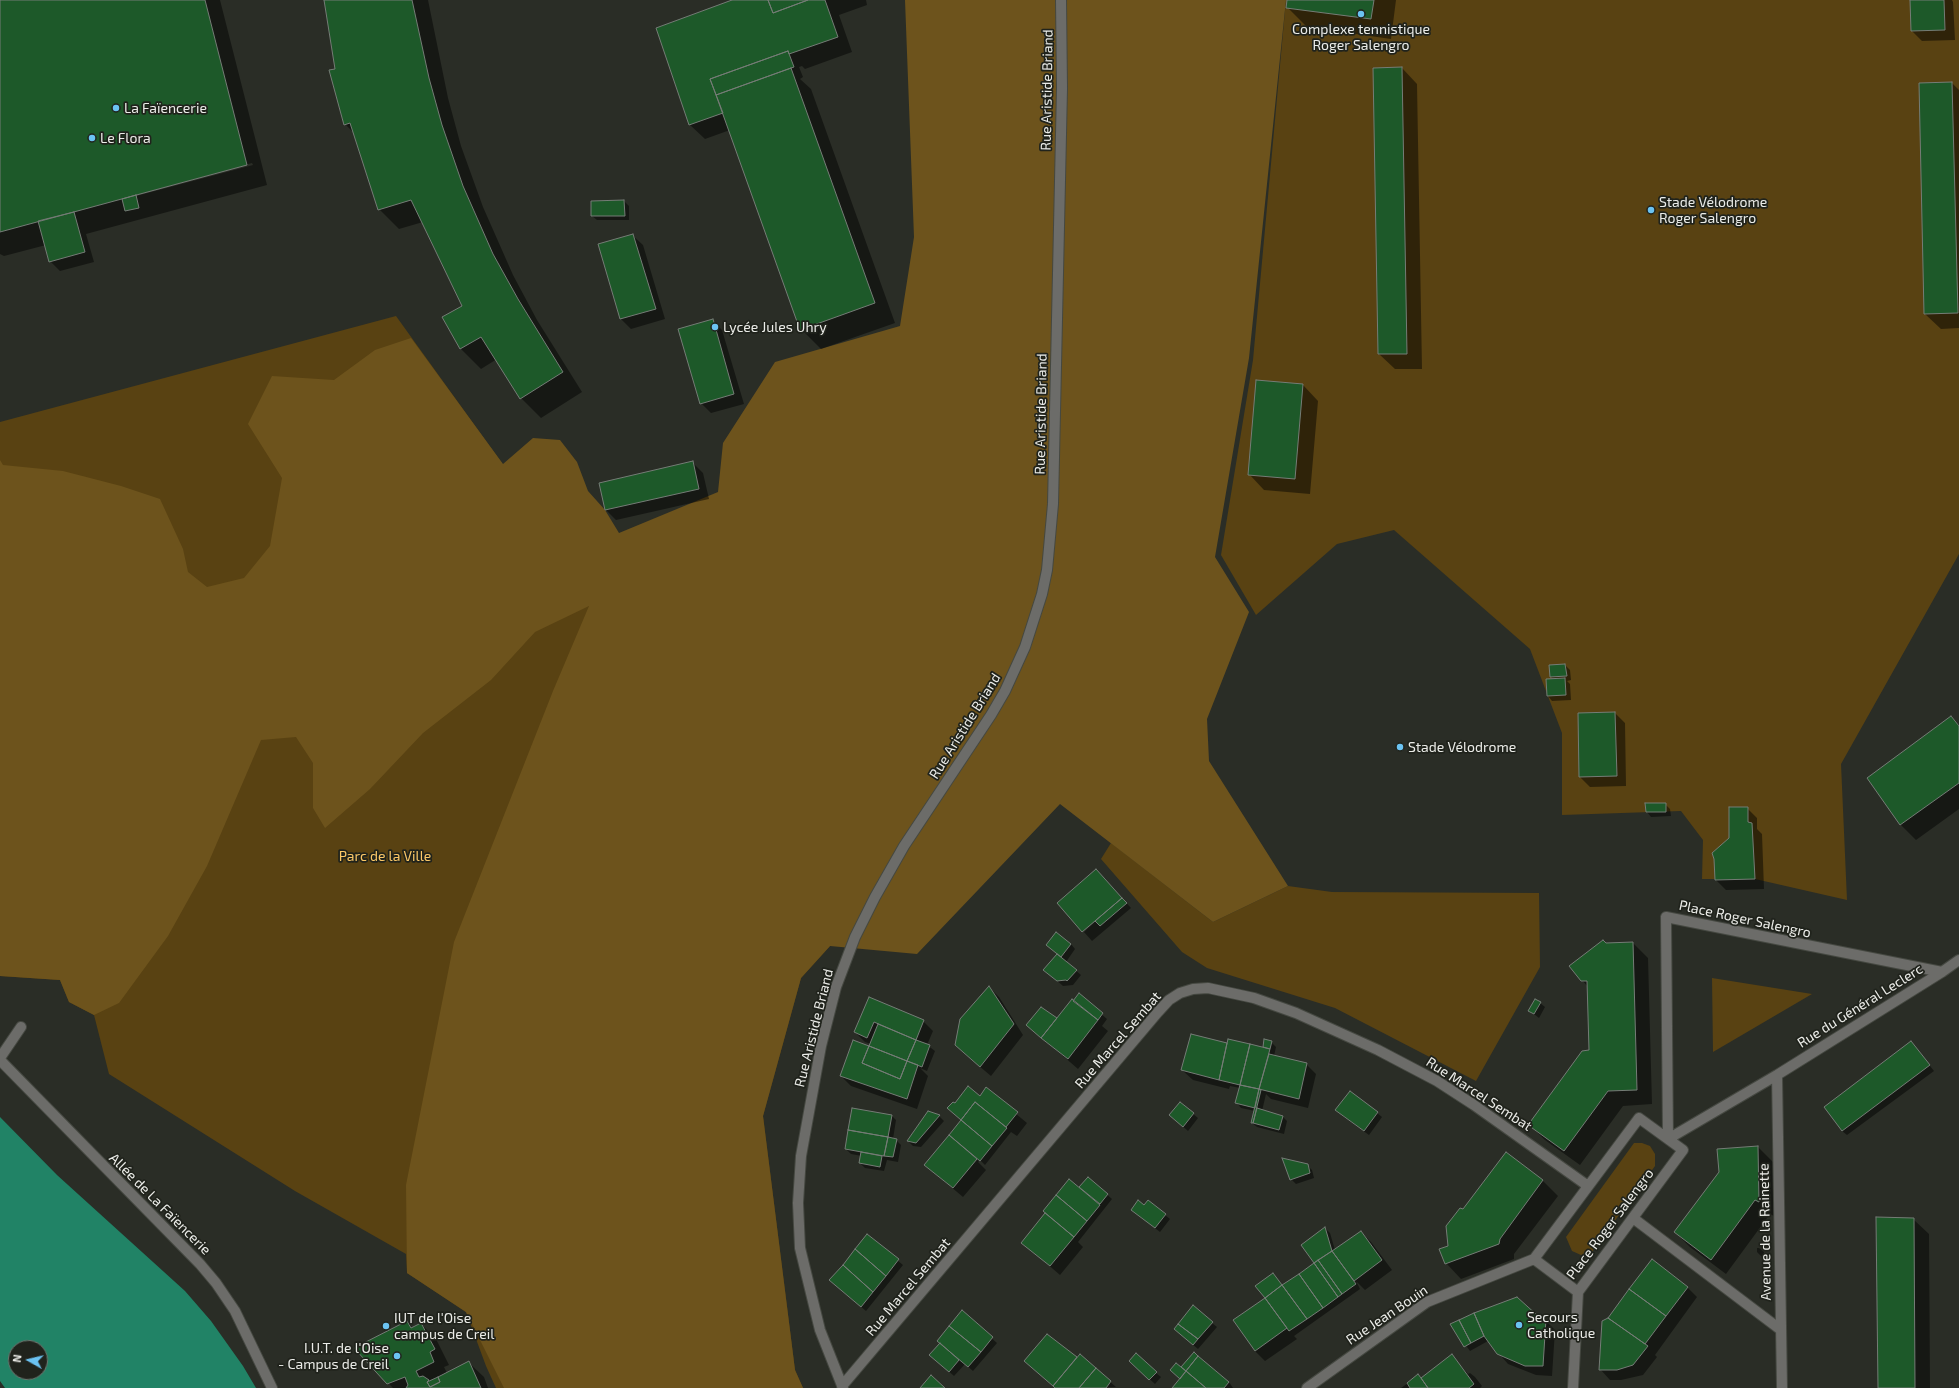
<!DOCTYPE html>
<meta charset="utf-8">
<style>
body{margin:0}
#map{position:relative;width:1959px;height:1388px;overflow:hidden;background:#2a2d26;font-family:"Exo 2",sans-serif}
canvas{display:block}
.north{position:absolute;left:8px;top:1340px;width:40px;height:40px;box-sizing:border-box;background:#20231c;border:1px solid #71736e;border-radius:50%;rotate:278deg;font-size:11px;font-weight:700;line-height:16px;text-align:center;color:#ebece8}
.north::after{content:'';display:block;margin:auto;width:14px;height:18px;background:#6bc3f2;clip-path:polygon(50% 0,100% 100%,50% 72%,0 100%)}
</style>
<div id="map">
<canvas width="1959" height="1388"></canvas>
<div class="north">N</div>
</div>
<script>
const g = document.querySelector('canvas').getContext('2d');
g.lineJoin = 'round';
function paint(path, color) { g.fillStyle = color; g.fill(path, 'evenodd'); }
const shape = rows => new Path2D(rows.map(r => 'M' + r).join(''));
function trace(path, color, width, dash) { g.strokeStyle = color; g.lineWidth = width; g.lineCap = dash ? 'butt' : 'round'; g.setLineDash(dash || []); g.stroke(path); }
function drawText(font, color, halo, rows, align = 'center') {
  g.font = font + ' "Exo 2",sans-serif'; g.lineWidth = 3.5; g.setLineDash([]); g.textBaseline = 'middle'; g.strokeStyle = halo; g.fillStyle = color; for (const [text, x, y, turn = 0] of rows) {
    g.save(); g.translate(x, y); g.rotate((+turn || 0) * Math.PI / 180); g.textAlign = isNaN(turn) ? turn : align; if (halo) g.strokeText(text, 0, 0); g.fillText(text, 0, 0); g.restore();
  }
}
const green = shape([
 [1286,0,1959,0,1959,554,1841,764,1847,900,1755,879,1702,879,1703,840,1681,811,1562,815,1562,733,1530,649,1394,530,1337,544,1256,615,1221,555,1253,360],
 [396,316,609,612,830,946,801,978,763,1116,795,1370,803,1388,496,1388,486,1366,466,1312,407,1273,406,1254,295,1191,109,1074,94,1015,69,1002,60,980,0,976,0,422],
 [1111,843,1213,922,1288,886,1332,892,1539,893,1540,967,1476,1081,1335,1008,1207,968,1182,952,1101,859],
 [1712,978,1812,994,1713,1052],
 [1634,1143,1642,1143,1650,1146,1655,1154,1655,1166,1592,1252,1581,1255,1572,1251,1566,1237]
]);
const forest = shape([
 [905,0,1286,0,1249,358,1215,557,1249,612,1207,719,1209,761,1288,886,1213,922,1060,804,917,954,830,946,801,978,763,1116,795,1370,803,1388,504,1388,466,1312,407,1273,406,1185,454,942,553,691,589,606,535,632,491,680,423,733,370,789,325,828,313,808,313,763,296,737,261,740,207,866,168,936,119,1003,94,1015,69,1002,60,980,0,976,0,460,3,465,63,471,121,486,160,499,183,549,188,572,207,587,244,578,270,546,282,478,248,424,272,376,334,380,375,350,411,338,503,464,533,438,560,440,577,462,588,491,605,510,619,533,718,492,723,443,775,362,900,326,914,237]
]);
const water = shape([
 [0,1117,57,1175,185,1291,211,1321,243,1366,256,1388,5,1388,0,1381],
 [16,1348,40,1348,40,1372,16,1372]
]);
const shadow = shape([
 [0,0,220,0,267,185,86,234,94,262,60,271,50,261,46,245,4,256,0,254],
 [252,163,253,165,136,196,134,195],
 [325,0,428,0,448,98,461,146,483,207,513,275,537,320,582,392,541,418,521,398,497,359,481,369,461,349,443,317,463,307,423,222,399,229,379,209,355,134,345,124],
 [735,0,866,0,867,5,839,15,852,52,805,69,802,66,799,67,803,77,800,79,811,89,895,323,821,349,801,329,730,130,705,139,689,124],
 [1288,0,1396,0,1391,39,1307,27,1287,7],
 [1911,0,1952,0,1953,2,1955,40,1922,41,1912,31],
 [1402,68,1417,84,1422,369,1395,369,1379,354,1374,69],
 [1952,83,1959,90,1959,328,1941,329,1925,314],
 [624,201,629,206,629,220,597,220,592,216],
 [632,235,643,245,665,319,631,329,621,319,599,245],
 [712,320,722,330,744,404,711,413,701,403],
 [1257,381,1303,385,1318,401,1310,494,1264,490,1249,474],
 [693,463,703,473,709,499,616,520,606,510,600,483],
 [1565,665,1570,670,1571,680,1567,681,1570,684,1571,700,1552,701,1548,696,1554,680,1551,677],
 [1615,713,1625,723,1626,786,1590,787,1580,777],
 [1951,717,1959,725,1959,809,1916,840,1901,825,1868,779],
 [1665,804,1670,809,1671,816,1651,817,1647,812],
 [1747,808,1757,818,1757,829,1762,834,1764,889,1726,890,1716,880,1730,838],
 [1096,870,1131,908,1092,941,1058,903],
 [1095,920,1096,921,1084,932,1082,930],
 [1633,943,1648,958,1652,1104,1623,1106,1580,1165,1545,1140,1530,1125,1590,1051,1588,987,1582,980,1606,944],
 [1071,944,1075,949,1066,962,1081,975,1073,985,1063,986,1045,970,1057,954,1047,945],
 [989,987,999,997,1023,1035,991,1076,966,1055],
 [1079,995,1107,1019,1102,1026,1108,1031,1078,1069,1047,1042],
 [870,998,923,1021,933,1031,927,1045,935,1051,927,1071,920,1068,928,1076,917,1109,851,1086,841,1076,871,1044,865,1042,855,1032],
 [1540,1003,1545,1007,1539,1018,1529,1010],
 [1265,1040,1271,1042,1276,1047,1274,1056,1306,1064,1316,1074,1308,1108,1271,1099,1266,1094,1262,1111,1283,1117,1287,1121,1284,1134,1257,1127,1252,1123,1255,1111,1241,1108,1237,1103,1240,1088,1230,1086,1229,1089,1193,1080,1182,1070,1227,1044,1264,1048],
 [1911,1042,1934,1071,1847,1135,1842,1131],
 [986,1089,1027,1123,1017,1136,1011,1132,985,1165,980,1160,978,1162,986,1170,963,1197,925,1165,962,1120,955,1105,980,1097],
 [1180,1103,1198,1118,1188,1131,1170,1115],
 [928,1113,939,1116,944,1121,921,1147,913,1146,908,1141],
 [1377,1113,1382,1117,1369,1135,1341,1115],
 [891,1115,896,1120,893,1139,896,1140,901,1145,898,1162,887,1160,884,1171,865,1168,860,1163,862,1156,851,1154,846,1149],
 [1758,1147,1773,1162,1774,1216,1770,1214,1726,1274,1690,1247,1675,1232],
 [1307,1165,1312,1170,1314,1178,1296,1184,1291,1179],
 [1088,1178,1112,1199,1078,1242,1083,1247,1060,1275,1023,1243,1047,1213,1080,1189],
 [1542,1180,1558,1196,1514,1254,1514,1259,1461,1279,1446,1263,1449,1247,1463,1210],
 [1144,1206,1165,1215,1170,1219,1160,1232,1137,1214],
 [1913,1219,1929,1234,1930,1388,1879,1388],
 [1325,1228,1330,1233,1335,1250,1361,1232,1371,1242,1392,1270,1365,1290,1356,1281,1360,1289,1294,1336,1297,1339,1265,1361,1255,1351,1266,1299,1273,1275,1283,1286,1316,1263],
 [867,1235,903,1265,866,1311,835,1285],
 [1757,1248,1759,1248,1764,1252,1764,1256,1762,1257,1757,1252],
 [1687,1287,1697,1297,1655,1355,1657,1357,1643,1375,1621,1380,1610,1380,1600,1369],
 [962,1312,997,1343,973,1371,965,1364,954,1376,936,1360,941,1343],
 [1537,1316,1545,1320,1555,1330,1552,1376,1536,1375,1508,1364,1488,1341,1470,1351,1451,1325],
 [407,1322,413,1328,421,1324,436,1339,449,1365,444,1367,447,1373,468,1362,484,1377,488,1388,393,1388,356,1349],
 [1212,1323,1217,1327,1198,1349,1180,1334],
 [1047,1335,1077,1359,1080,1356,1116,1387,1055,1388,1025,1361],
 [1194,1354,1229,1382,1233,1388,1174,1388,1181,1379,1181,1368],
 [1452,1356,1468,1374,1470,1373,1475,1377,1482,1386,1480,1388,1401,1388,1418,1376,1421,1379],
 [1130,1361,1156,1373,1161,1377,1155,1384]
]);
const building = shape([
 [0,0,205,0,247,165,0,232,0,0],
 [324,0,412,0,429,78,442,125,463,186,493,254,518,299,563,372,520,399,481,337,460,349,442,317,462,306,411,200,378,210,350,123,344,125,329,70,335,69,324,0],
 [732,0,768,0,773,13,808,0,825,0,838,37,789,54,788,51,710,79,723,113,689,125,656,28,732,0],
 [768,0,808,0,773,13,768,0],
 [1287,0,1374,0,1371,19,1286,8,1287,0],
 [1910,0,1944,0,1945,30,1911,31,1910,0],
 [788,51,794,67,716,95,710,79,788,51],
 [1402,67,1407,354,1378,354,1373,68,1402,67],
 [791,68,875,303,800,330,716,95,791,68],
 [1952,82,1958,313,1924,314,1919,83,1952,82],
 [136,195,139,208,125,211,122,199,136,195],
 [624,200,625,216,591,216,591,201,624,200],
 [74,212,85,252,49,262,38,221,74,212],
 [633,234,656,309,620,319,598,244,633,234],
 [713,319,734,394,700,404,678,329,713,319],
 [1256,380,1303,384,1295,479,1248,475,1256,380],
 [693,461,699,489,605,510,599,483,693,461],
 [1565,664,1567,676,1550,677,1549,665,1565,664],
 [1565,678,1566,695,1547,696,1546,679,1565,678],
 [1615,712,1617,776,1579,777,1578,713,1615,712],
 [1951,716,1959,726,1959,783,1900,825,1867,778,1951,716],
 [1645,803,1666,803,1666,812,1646,812,1645,803],
 [1729,807,1748,807,1748,822,1752,823,1755,879,1715,880,1714,859,1712,853,1729,838,1729,807],
 [1096,869,1122,898,1082,932,1057,903,1096,869],
 [1122,898,1127,903,1100,926,1095,921,1122,898],
 [1056,932,1071,944,1061,957,1046,945,1056,932],
 [1603,940,1606,943,1633,942,1637,1090,1608,1091,1564,1151,1528,1125,1582,1051,1589,1050,1587,981,1581,981,1569,966,1603,940],
 [1057,954,1077,970,1067,981,1066,980,1057,981,1043,970,1057,954],
 [989,986,1014,1024,980,1067,955,1045,960,1019,989,986],
 [1079,993,1103,1013,1098,1020,1073,1001,1079,993],
 [869,997,924,1020,916,1040,874,1022,867,1038,854,1032,869,997],
 [1072,999,1098,1020,1068,1059,1041,1038,1072,999],
 [1535,999,1541,1002,1534,1014,1528,1011,1535,999],
 [1041,1007,1057,1018,1041,1038,1026,1025,1041,1007],
 [878,1024,916,1040,907,1061,869,1046,878,1024],
 [1191,1034,1227,1043,1219,1080,1181,1070,1191,1034],
 [1228,1039,1250,1044,1240,1085,1219,1080,1228,1039],
 [1264,1039,1272,1041,1270,1049,1263,1047,1264,1039],
 [853,1040,869,1046,862,1063,900,1079,907,1061,918,1065,907,1099,840,1076,853,1040],
 [916,1040,930,1045,922,1067,907,1061,916,1040],
 [1911,1041,1930,1065,1842,1131,1824,1107,1911,1041],
 [1250,1044,1270,1049,1259,1089,1240,1085,1250,1044],
 [869,1046,907,1061,900,1079,862,1063,869,1046],
 [1269,1054,1307,1063,1299,1099,1259,1089,1269,1054],
 [1240,1085,1259,1089,1255,1108,1235,1103,1240,1085],
 [968,1086,980,1096,986,1087,1018,1112,1006,1127,975,1102,961,1120,947,1108,953,1102,955,1103,968,1086],
 [1259,1089,1261,1090,1253,1123,1251,1123,1259,1089],
 [1350,1091,1378,1112,1364,1131,1335,1110,1350,1091],
 [975,1102,1007,1128,992,1146,961,1120,975,1102],
 [1180,1102,1194,1113,1183,1127,1169,1115,1180,1102],
 [852,1108,892,1115,888,1137,848,1130,852,1108],
 [1257,1108,1283,1116,1279,1130,1253,1123,1257,1108],
 [928,1111,940,1115,916,1143,907,1141,928,1111],
 [961,1120,992,1146,980,1161,949,1135,961,1120],
 [848,1130,888,1137,884,1156,845,1149,848,1130],
 [949,1135,977,1159,953,1188,924,1165,949,1135],
 [888,1137,897,1139,893,1157,884,1156,888,1137],
 [1758,1146,1759,1202,1755,1200,1711,1260,1674,1232,1719,1172,1717,1149,1758,1146],
 [861,1152,882,1156,880,1167,859,1163,861,1152],
 [1506,1152,1543,1180,1500,1239,1499,1244,1445,1264,1439,1249,1448,1246,1446,1226,1460,1208,1463,1209,1506,1152],
 [1282,1158,1308,1164,1310,1173,1290,1180,1282,1158],
 [1088,1177,1108,1194,1100,1204,1079,1187,1088,1177],
 [1069,1179,1100,1205,1087,1221,1056,1195,1069,1179],
 [1056,1195,1087,1221,1074,1237,1043,1211,1056,1195],
 [1138,1200,1144,1205,1148,1200,1166,1214,1155,1228,1131,1210,1138,1200],
 [1045,1213,1074,1237,1050,1266,1021,1243,1045,1213],
 [1876,1217,1914,1218,1915,1388,1878,1388,1876,1217],
 [1325,1227,1332,1251,1314,1263,1301,1245,1325,1227],
 [1361,1231,1382,1260,1354,1281,1332,1251,1361,1231],
 [867,1234,899,1259,886,1276,855,1249,867,1234],
 [855,1249,886,1276,873,1292,843,1265,855,1249],
 [1332,1251,1356,1284,1342,1294,1318,1260,1332,1251],
 [1652,1259,1688,1287,1666,1316,1629,1289,1652,1259],
 [1318,1260,1342,1294,1338,1297,1314,1263,1318,1260],
 [1314,1263,1338,1297,1323,1308,1299,1274,1314,1263],
 [843,1265,873,1292,861,1307,829,1280,843,1265],
 [1273,1273,1282,1285,1265,1298,1255,1286,1273,1273],
 [1299,1274,1323,1308,1307,1319,1282,1285,1299,1274],
 [1282,1285,1307,1319,1289,1331,1265,1298,1282,1285],
 [1629,1289,1666,1316,1645,1344,1608,1318,1629,1289],
 [1517,1297,1538,1316,1546,1319,1543,1366,1525,1366,1497,1354,1484,1336,1474,1313,1517,1297],
 [1265,1298,1287,1328,1255,1351,1233,1320,1265,1298],
 [1193,1305,1213,1322,1198,1339,1178,1324,1193,1305],
 [962,1310,993,1337,981,1352,949,1326,962,1310],
 [1474,1313,1484,1336,1471,1343,1459,1320,1474,1313],
 [1608,1318,1648,1346,1633,1365,1617,1370,1599,1370,1602,1321,1608,1318],
 [1459,1320,1471,1343,1464,1347,1450,1324,1459,1320],
 [407,1321,411,1328,421,1323,435,1349,430,1352,434,1362,416,1371,419,1377,423,1376,429,1380,427,1382,430,1387,440,1382,438,1377,469,1361,481,1388,406,1388,408,1385,405,1377,387,1384,354,1348,407,1321],
 [1178,1324,1198,1339,1193,1345,1174,1329,1178,1324],
 [949,1326,981,1352,968,1367,937,1341,949,1326],
 [1047,1334,1077,1357,1053,1386,1024,1361,1047,1334],
 [940,1343,959,1360,949,1372,929,1355,940,1343],
 [1194,1352,1198,1356,1186,1371,1181,1367,1194,1352],
 [1136,1353,1157,1372,1149,1380,1129,1361,1136,1353],
 [1080,1354,1096,1368,1079,1388,1055,1388,1053,1386,1080,1354],
 [1452,1354,1474,1384,1469,1388,1428,1388,1421,1378,1452,1354],
 [1198,1356,1229,1382,1224,1388,1206,1388,1186,1371,1198,1356],
 [1176,1363,1186,1371,1180,1379,1170,1370,1176,1363],
 [1096,1368,1111,1381,1109,1384,1106,1388,1079,1388,1096,1368],
 [1186,1371,1206,1388,1172,1388,1186,1371],
 [1418,1374,1421,1378,1428,1388,1410,1388,1407,1383,1418,1374],
 [931,1375,945,1388,920,1388,931,1375],
 [438,1377,440,1382,430,1387,427,1382,438,1377]
]);
const minor = shape([
 [1942,972,1666,917,1668,1139,1777,1075,1942,972,1959,960],
 [0,1058,21,1027],
 [0,1060,200,1264,216,1283,235,1311,272,1388],
 [1777,1075,1782,1388],
 [1639,1118,1683,1150,1578,1292,1534,1259,1639,1118],
 [1633,1218,1781,1330],
 [842,1386,1158,1012,1169,1000,1180,993,1193,989,1208,988,1254,998,1296,1013,1378,1050,1437,1081,1474,1105,1588,1186],
 [843,1388,820,1330,800,1248,798,1203,801,1156,821,1046,836,987,855,937,875,897,904,846,991,715,1005,691,1025,647,1042,594,1047,570,1053,504,1062,88,1061,0],
 [1307,1388,1427,1302,1534,1259],
 [1573,1388,1578,1292]
]);
const markers = [
 [1361,14,4,"#6bc3f2"],
 [116,108,4,"#6bc3f2"],
 [92,138,4,"#6bc3f2"],
 [1651,210,4,"#6bc3f2"],
 [715,327,4,"#6bc3f2"],
 [1400,747,4,"#6bc3f2"],
 [1519,1325,4,"#6bc3f2"],
 [386,1326,4,"#6bc3f2"],
 [397,1356,4,"#6bc3f2"]
];
const poiNames = [
 ["Complexe tennistique",1361,29,"center"],
 ["Roger Salengro",1361,45,"center"],
 ["La Faïencerie",124,108],
 ["Le Flora",100,138],
 ["Stade Vélodrome",1659,202],
 ["Roger Salengro",1659,218],
 ["Lycée Jules Uhry",723,327],
 ["Stade Vélodrome",1408,747],
 ["Secours",1527,1317],
 ["Catholique",1527,1333],
 ["IUT de l'Oise",394,1318],
 ["campus de Creil",394,1334],
 ["I.U.T. de l'Oise",389,1348,"right"],
 ["- Campus de Creil",389,1364,"right"]
];
const streetNames = [
 ["Rue Aristide Briand",1047,90,-89],
 ["Rue Aristide Briand",1041,414,-89],
 ["Rue Aristide Briand",965,726,-58],
 ["Place Roger Salengro",1745,919,12],
 ["Rue du Général Leclerc",1860,1006,-32],
 ["Rue Aristide Briand",814,1028,-76],
 ["Rue Marcel Sembat",1118,1040,-49],
 ["Rue Marcel Sembat",1479,1094,33],
 ["Allée de La Faïencerie",160,1204,45],
 ["Place Roger Salengro",1610,1224,-53],
 ["Avenue de la Rainette",1765,1232,-91],
 ["Rue Marcel Sembat",908,1287,-50],
 ["Rue Jean Bouin",1387,1315,-34]
];
const parkNames = [
 ["Parc de la Ville",385,856]
];
paint(green, '#594212');
paint(forest, '#6d531c');
paint(water, '#218366');
paint(shadow, '#0007');
paint(building, '#1d5929');
trace(building, '#757c76', 1);
trace(minor, '#454841', 12);
trace(minor, '#6c6c69', 10);
for (const [x, y, r, color] of markers) { const dot = new Path2D(); dot.arc(x, y, r, 0, 2 * Math.PI); g.fillStyle = color; g.fill(dot); trace(dot, '#20231c', 1.5); }
drawText('14px', '#ebece8', '#20231c', poiNames, 'left');
drawText('14px', '#ebece8', '#20231c', streetNames);
drawText('14px', '#fbc867', '#20231c', parkNames);
</script>
